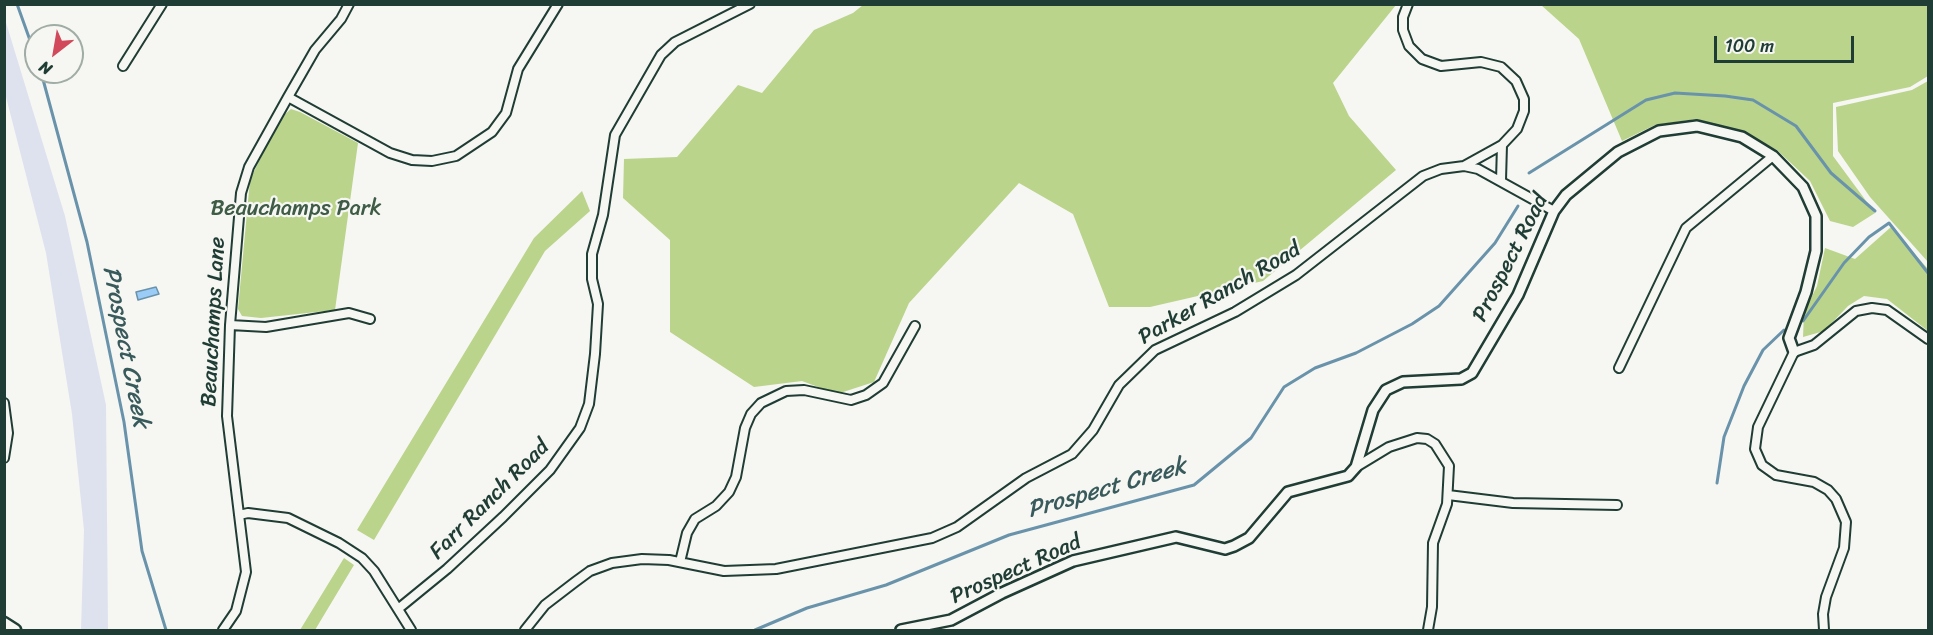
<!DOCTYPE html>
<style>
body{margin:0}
#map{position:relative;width:1933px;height:635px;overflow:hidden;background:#f6f6f2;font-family:Sriracha,sans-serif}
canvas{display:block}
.frame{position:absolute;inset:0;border:6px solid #1f3d34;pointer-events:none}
.north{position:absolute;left:24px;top:24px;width:60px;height:60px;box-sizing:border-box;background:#f6f6f2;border:2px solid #a0aca6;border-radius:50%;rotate:211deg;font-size:16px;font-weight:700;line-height:24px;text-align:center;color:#1f3d34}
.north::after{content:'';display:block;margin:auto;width:21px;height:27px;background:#d1495b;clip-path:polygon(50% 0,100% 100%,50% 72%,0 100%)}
.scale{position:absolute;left:1714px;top:36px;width:140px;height:27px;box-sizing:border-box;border:3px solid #1f3d34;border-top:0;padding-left:8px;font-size:18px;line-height:21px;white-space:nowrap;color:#1f3d34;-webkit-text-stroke:4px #f6f6f2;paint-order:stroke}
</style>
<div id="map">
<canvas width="1933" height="635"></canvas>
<div class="frame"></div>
<div class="north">N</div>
<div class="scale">100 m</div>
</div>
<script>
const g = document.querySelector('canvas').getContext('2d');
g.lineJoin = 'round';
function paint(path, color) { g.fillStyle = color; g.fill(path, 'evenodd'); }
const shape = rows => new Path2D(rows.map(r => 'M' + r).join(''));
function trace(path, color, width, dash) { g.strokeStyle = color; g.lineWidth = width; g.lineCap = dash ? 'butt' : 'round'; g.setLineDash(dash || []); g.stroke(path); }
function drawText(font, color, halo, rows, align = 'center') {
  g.font = font + ' Sriracha,sans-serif'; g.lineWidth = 4.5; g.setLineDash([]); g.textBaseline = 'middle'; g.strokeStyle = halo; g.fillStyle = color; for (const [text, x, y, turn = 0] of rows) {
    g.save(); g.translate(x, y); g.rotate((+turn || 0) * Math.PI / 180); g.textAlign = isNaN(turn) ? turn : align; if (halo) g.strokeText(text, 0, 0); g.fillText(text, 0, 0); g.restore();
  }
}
const built = shape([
 [4,16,65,216,106,405,108,630,81,630,84,530,72,414,46,253,5,93]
]);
const green = shape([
 [863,5,1396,5,1333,83,1349,116,1396,170,1263,281,1150,307,1109,307,1073,214,1019,183,909,303,874,382,837,394,802,381,754,387,670,332,670,240,623,198,624,159,677,157,738,85,762,93,814,30,853,13],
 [1541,5,1928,5,1928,76,1910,87,1833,103,1833,156,1875,213,1853,227,1830,221,1810,181,1777,150,1742,131,1696,119,1655,125,1622,141,1579,39],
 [1928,81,1928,262,1870,197,1838,151,1836,107,1912,90],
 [291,109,300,112,358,143,335,310,261,318,242,316,238,309,250,180,271,136,285,114],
 [582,191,590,211,545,251,374,540,357,530,534,238],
 [1891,227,1928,269,1928,331,1887,299,1864,296,1848,306,1824,331,1803,337,1804,313,1817,286,1825,248,1855,259],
 [344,558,354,565,315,630,300,630]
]);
const water = shape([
 [156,287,159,294,138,300,136,292,156,287]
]);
const stream = shape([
 [17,4,36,57],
 [41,72,87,242,124,422,142,551,166,630],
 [1529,173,1646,100,1675,93,1725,96,1753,100,1796,126,1831,173,1875,211],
 [1803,321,1844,263,1869,237,1889,223,1928,273],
 [1717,483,1724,437,1744,386,1763,350,1784,330],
 [755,630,807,608,886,585,1009,535,1194,485,1251,438,1284,387,1315,368,1356,353,1412,324,1439,306,1495,243,1518,206]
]);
const minor = shape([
 [1408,4,1403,17,1403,30,1409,46,1422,59,1441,66,1481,62,1501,67,1516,81,1524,99,1524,111,1517,129,1502,145,1501,180],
 [123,66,162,4],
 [288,97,390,153,412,160,432,161,456,156,492,132,506,113,518,69,558,4],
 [1464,166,1502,145],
 [230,325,266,327,349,313,370,319],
 [1619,368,1686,228,1773,156],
 [4,403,8,433,4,458],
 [1356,467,1389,447,1417,438,1427,439,1435,444,1449,466,1447,504,1433,543,1432,607,1428,630],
 [1448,495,1513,503,1617,505],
 [239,515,248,513,288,518,339,543,362,558,374,571,411,630],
 [680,562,687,533,695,519,716,506,729,492,736,477,745,428,751,414,761,403,786,391,804,390,851,400,866,395,883,383,915,326],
 [398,609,447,569,503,517,550,470,580,428,589,404,595,354,598,304,592,279,592,254,603,215,615,135,661,55,675,42,750,4],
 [223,630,236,611,246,572,227,416,230,325,241,193,249,167,288,97,315,50,341,19,349,4],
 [525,630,545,605,575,582,590,571,612,563,642,559,669,560,724,571,776,569,932,538,957,527,1026,478,1072,454,1093,430,1119,385,1155,350,1235,312,1296,275,1423,176,1441,169,1464,166,1478,169,1554,211],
 [1824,630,1823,614,1826,597,1844,548,1846,522,1836,499,1828,490,1814,482,1776,475,1762,465,1755,449,1758,427,1794,352,1814,345,1856,311,1872,308,1887,310,1928,339]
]);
const tertiary = shape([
 [901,630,951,620,1002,593,1073,561,1176,537,1225,549,1234,546,1249,538,1288,492,1348,476,1356,467,1373,410,1386,390,1403,382,1461,379,1472,373,1518,295,1554,211,1566,195,1618,152,1659,131,1697,126,1742,137,1773,156,1803,187,1816,216,1816,251,1806,292,1789,338,1794,352]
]);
const secondary = shape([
 [4,623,15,630]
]);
const parkNames = [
 ["Beauchamps Park",296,209]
];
const streetNames = [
 ["Prospect Road",1511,258,-63],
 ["Parker Ranch Road",1220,294,-30],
 ["Beauchamps Lane",214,322,-87],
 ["Farr Ranch Road",490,500,-45],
 ["Prospect Road",1016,570,-24]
];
const waterNames = [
 ["Prospect Creek",125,347,79],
 ["Prospect Creek",1107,489,-16]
];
paint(built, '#dee2ee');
paint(green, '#bad48b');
paint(water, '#9bccf8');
trace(water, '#6993aa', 1.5);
trace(stream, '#6993aa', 3);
trace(minor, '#1f3d34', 12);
trace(tertiary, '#1f3d34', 14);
trace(secondary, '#1f3d34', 15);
trace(minor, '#f6f6f2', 8);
trace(tertiary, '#f6f6f2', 9);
trace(secondary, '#f6f6f2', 10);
drawText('22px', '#3e5b45', '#f6f6f2', parkNames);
drawText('22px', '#1f3d34', '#f6f6f2', streetNames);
drawText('italic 24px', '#385a5b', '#f6f6f2', waterNames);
</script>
